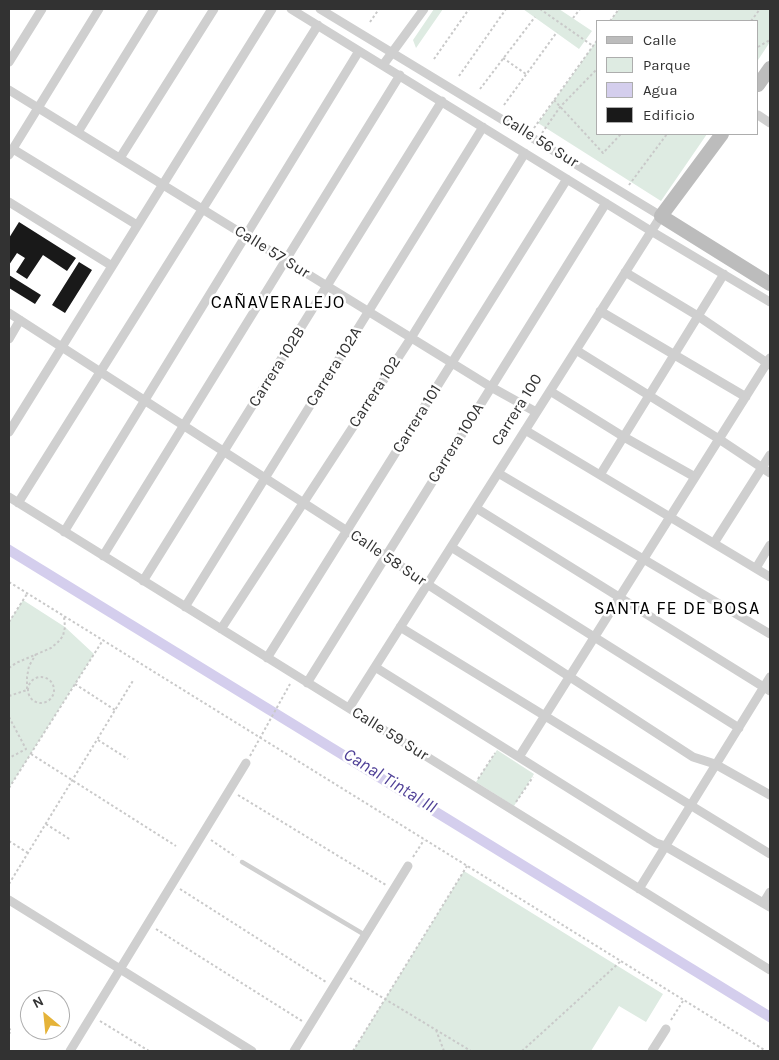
<!DOCTYPE html>
<meta charset="utf-8">
<style>
body{margin:0}
#map{position:relative;width:779px;height:1060px;overflow:hidden;background:#fff;font-family:Karla,sans-serif}
canvas{display:block}
.frame{position:absolute;inset:0;border:10px solid #323232;pointer-events:none}
.legend{position:absolute;left:596px;top:20px;width:162px;height:115px;box-sizing:border-box;background:#fff;border:1px solid #adadad;margin:0;padding:6px 9px;list-style:none;font-size:15px;color:#323232}
.legend li{display:flex;align-items:center;gap:10px;height:25px}
.legend b{width:25px;border:1px solid #adadad}
.north{position:absolute;left:20px;top:990px;width:50px;height:50px;box-sizing:border-box;background:#fff;border:1px solid #adadad;border-radius:50%;rotate:332deg;font-size:14px;font-weight:700;line-height:20px;text-align:center;color:#323232}
.north::after{content:'';display:block;margin:auto;width:18px;height:22px;background:#e5b339;clip-path:polygon(50% 0,100% 100%,50% 72%,0 100%)}
</style>
<div id="map">
<canvas width="779" height="1060"></canvas>
<div class="frame"></div>
<ul class="legend">
<li><b style="height:6px;background:#bcbcbc"></b>Calle</li>
<li><b style="height:14px;background:#deebe2"></b>Parque</li>
<li><b style="height:14px;background:#d4ceed"></b>Agua</li>
<li><b style="height:14px;background:#191919"></b>Edificio</li>
</ul>
<div class="north">N</div>
</div>
<script>
const g = document.querySelector('canvas').getContext('2d');
g.lineJoin = 'round';
function paint(path, color) { g.fillStyle = color; g.fill(path, 'evenodd'); }
const shape = rows => new Path2D(rows.map(r => 'M' + r).join(''));
function trace(path, color, width, dash) { g.strokeStyle = color; g.lineWidth = width; g.lineCap = dash ? 'butt' : 'round'; g.setLineDash(dash || []); g.stroke(path); }
function drawText(font, color, halo, rows, align = 'center') {
  g.font = font + ' Karla,sans-serif'; g.lineWidth = 5; g.setLineDash([]); g.textBaseline = 'middle'; g.strokeStyle = halo; g.fillStyle = color; for (const [text, x, y, turn = 0] of rows) {
    g.save(); g.translate(x, y); g.rotate((+turn || 0) * Math.PI / 180); g.textAlign = isNaN(turn) ? turn : align; if (halo) g.strokeText(text, 0, 0); g.fillText(text, 0, 0); g.restore();
  }
}
const green = shape([
 [434,9,443,9,416,48,413,40],
 [523,9,559,9,592,31,579,49],
 [619,9,770,9,770,42,758,60,758,21,610,21],
 [598,39,598,134,707,134,661,201,538,123],
 [23,600,65,627,94,654,9,788,9,622],
 [497,750,534,774,514,806,476,782],
 [464,871,663,994,646,1022,619,1006,591,1051,353,1051]
]);
const water = shape([
 [9,544,770,1011,770,1023,9,556]
]);
const building = shape([
 [19,222,76,258,67,271,43,255,27,279,16,272,25,258,17,253,9,265,9,238],
 [79,262,92,270,65,313,52,305],
 [9,275,41,295,35,304,9,288]
]);
const path = shape([
 [540,9,593,46],
 [573,18,580,9],
 [610,21,619,9],
 [751,21,760,9],
 [370,22,379,9],
 [758,47,770,40],
 [503,58,526,74],
 [434,59,469,9],
 [459,76,506,9],
 [480,89,535,17],
 [554,100,603,153,621,134],
 [504,105,557,32],
 [534,128,598,39],
 [542,133,560,107,598,68],
 [629,185,667,134],
 [9,582,766,1051],
 [9,622,27,594],
 [9,668,16,663,51,648,58,642,63,636,65,627,64,617],
 '28 690a13 13 0 1 1 26 0a13 13 0 1 1-26 0Z',
 [75,684,115,710],
 [9,696,27,690,27,677,29,666,36,654],
 [9,717,26,749,9,758],
 [98,740,128,759],
 [31,754,176,846],
 [250,756,290,684],
 [478,779,495,753],
 [9,788,103,640],
 [238,795,386,885],
 [516,802,533,777],
 [46,824,71,840],
 [211,840,236,857],
 [9,841,28,853],
 [413,857,424,840],
 [9,884,134,679],
 [180,889,326,982],
 [156,929,302,1021],
 [350,978,471,1051],
 [671,1020,683,1001],
 [100,1021,149,1051],
 [9,1028,11,1031,9,1034],
 [436,1030,444,1051],
 [353,1051,467,866],
 [522,1051,621,961]
]);
const lane = shape([
 [242,862,365,935]
]);
const street = shape([
 [291,9,651,231,770,302],
 [320,9,661,216,349,708],
 [9,62,42,9],
 [383,65,424,9],
 [9,90,491,387,536,412],
 [758,115,770,123],
 [78,132,154,9],
 [13,149,137,225],
 [9,155,99,9],
 [120,158,214,9],
 [9,202,112,266],
 [625,272,698,316,770,365],
 [600,311,746,397],
 [9,313,386,556,427,584,693,757,715,764,770,795],
 [9,339,20,320],
 [576,350,719,439,770,473],
 [550,391,624,437,695,477],
 [525,430,770,577],
 [9,432,272,9],
 [498,473,770,634],
 [600,475,724,274],
 [9,497,770,970],
 [18,503,318,25],
 [476,508,770,691],
 [64,532,359,51],
 [714,543,770,455],
 [451,547,739,728],
 [103,556,400,75],
 [756,568,770,545],
 [143,581,442,101],
 [185,607,483,127],
 [400,627,770,854],
 [221,629,411,338,525,153],
 [267,658,567,179],
 [375,667,656,843,665,846,770,907],
 [307,683,606,203],
 [519,757,770,358],
 [639,889,770,677],
 [9,900,252,1051],
 [764,902,770,892],
 [70,1051,246,763],
 [294,1051,408,866],
 [652,1051,666,1029]
]);
const secondary = shape([
 [758,85,770,68],
 [722,134,661,216,770,284]
]);
const streetNames = [
 ["Calle 56 Sur",540,141,32],
 ["Calle 57 Sur",272,252,32],
 ["Carrera 102B",277,367,-58],
 ["Carrera 102A",334,367,-58],
 ["Carrera 102",375,392,-57],
 ["Carrera 100",517,410,-58],
 ["Carrera 101",417,419,-58],
 ["Carrera 100A",456,443,-58],
 ["Calle 58 Sur",388,558,34],
 ["Calle 59 Sur",390,734,32]
];
const neighbourhoodNames = [
 ["CAÑAVERALEJO",278,303],
 ["SANTA FE DE BOSA",677,609]
];
const waterNames = [
 ["Canal Tintal III",390,781,32]
];
paint(green, '#deebe2');
paint(water, '#d4ceed');
paint(building, '#191919');
trace(path, '#c9c9c9', 2, [2.5, 2.5]);
trace(lane, '#cfcfcf', 4.5);
trace(street, '#cfcfcf', 9);
trace(secondary, '#bcbcbc', 14);
drawText('16px', '#323232', '#fff', streetNames);
g.letterSpacing = '1px';
drawText('18px', '#000', '#fff', neighbourhoodNames);
g.letterSpacing = '0px';
drawText('italic 18px', '#4e3f96', '#fff', waterNames);
</script>
